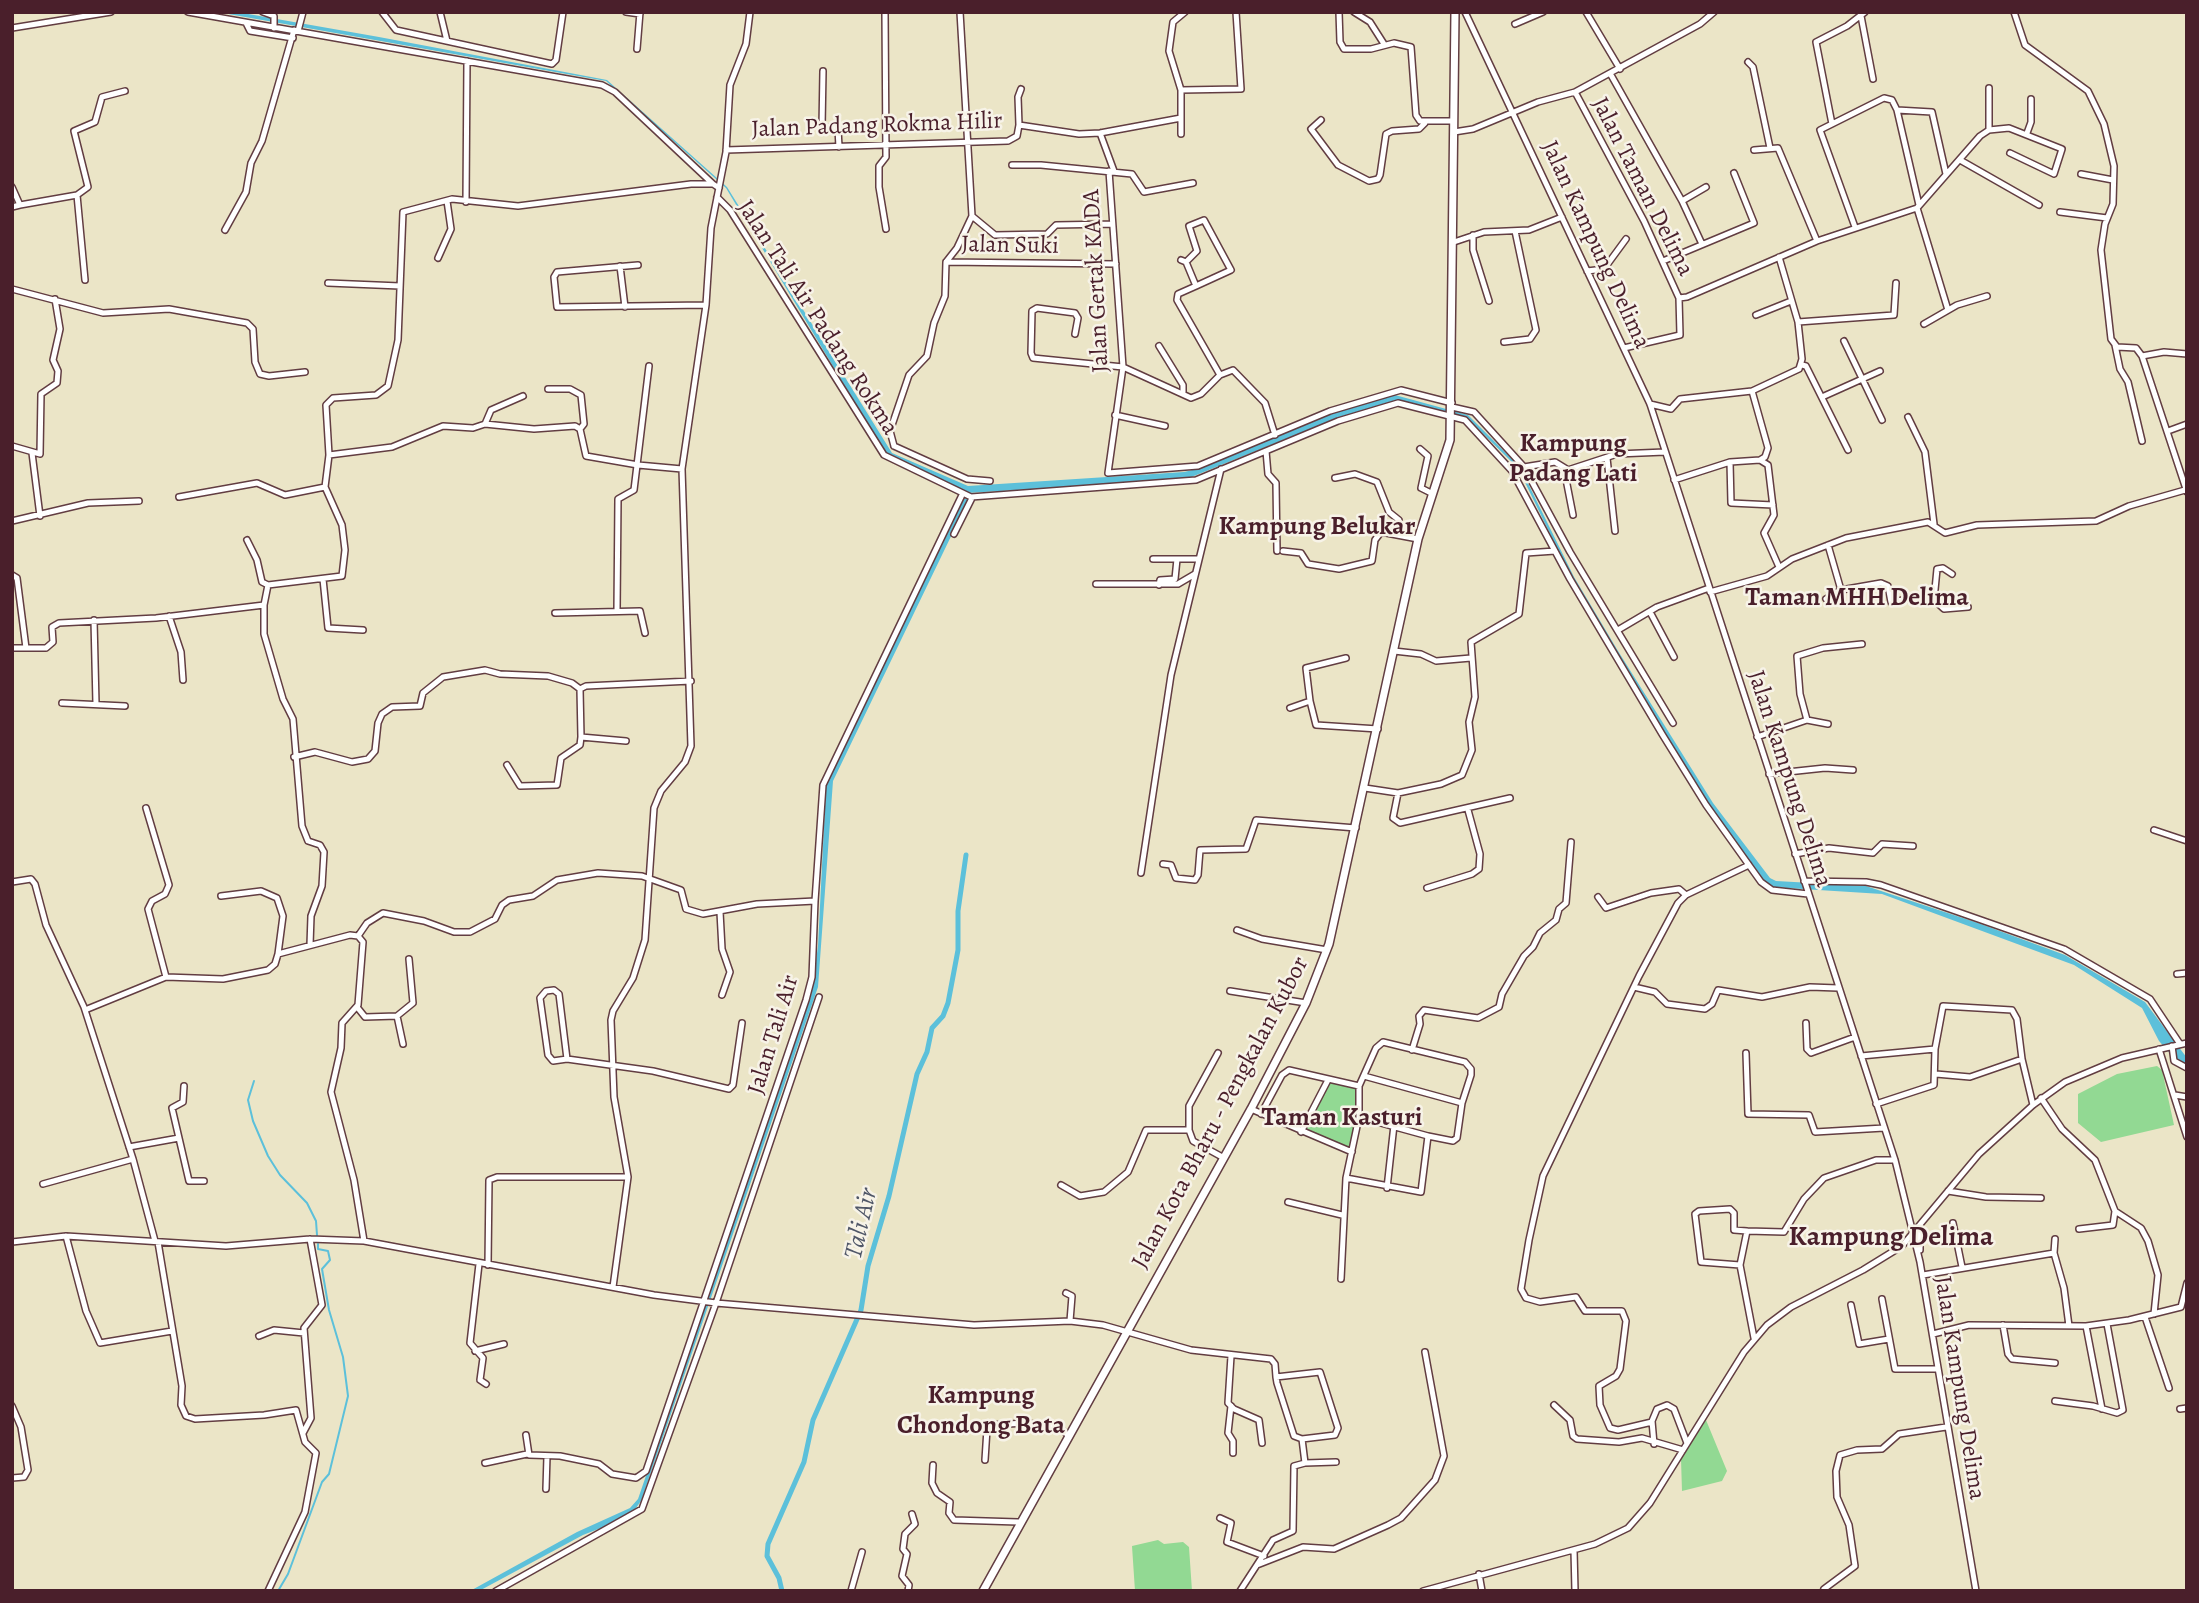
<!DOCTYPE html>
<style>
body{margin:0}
#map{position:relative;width:2199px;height:1603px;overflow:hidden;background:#ebe5c7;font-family:Alegreya,serif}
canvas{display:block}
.frame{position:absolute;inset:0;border:14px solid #4a1f2b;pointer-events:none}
</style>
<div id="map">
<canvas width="2199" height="1603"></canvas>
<div class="frame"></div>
</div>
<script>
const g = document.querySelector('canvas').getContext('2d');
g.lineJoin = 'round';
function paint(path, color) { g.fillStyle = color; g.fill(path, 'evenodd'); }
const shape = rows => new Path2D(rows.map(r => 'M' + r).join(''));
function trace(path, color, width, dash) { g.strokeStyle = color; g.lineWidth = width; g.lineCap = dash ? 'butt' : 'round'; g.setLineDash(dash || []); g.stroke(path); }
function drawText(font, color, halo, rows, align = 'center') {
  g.font = font + ' Alegreya,serif'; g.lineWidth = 5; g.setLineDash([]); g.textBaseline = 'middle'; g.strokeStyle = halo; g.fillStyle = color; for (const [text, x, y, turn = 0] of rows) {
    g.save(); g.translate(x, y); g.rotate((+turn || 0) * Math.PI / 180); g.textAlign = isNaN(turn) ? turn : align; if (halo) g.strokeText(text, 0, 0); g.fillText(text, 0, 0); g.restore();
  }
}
const green = shape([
 [2157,1066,2162,1070,2174,1125,2101,1142,2078,1123,2078,1094,2117,1074],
 [1328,1080,1358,1086,1359,1117,1352,1152,1301,1132],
 [1706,1420,1727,1471,1722,1481,1682,1491,1681,1459],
 [1158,1540,1164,1544,1183,1542,1189,1547,1192,1591,1135,1591,1132,1546]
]);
const water = shape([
 [217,12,237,12,379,37,607,80,727,187,892,453,968,486,1184,472,1201,468,1334,413,1395,395,1468,415,1520,467,1574,577,1618,651,1713,803,1770,878,1776,881,1866,886,1978,923,2065,955,2145,1002,2187,1058,2187,1067,2176,1060,2159,1041,2142,1008,2074,965,1882,894,1771,887,1766,883,1707,803,1572,579,1518,468,1468,419,1396,400,1335,419,1184,480,967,493,888,458,726,188,606,81],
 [964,499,969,499,833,781,818,987,641,1501,633,1512,619,1521,583,1535,479,1591,470,1591,577,1532,630,1508,638,1499,811,996,818,946,826,786]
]);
const stream = shape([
 [254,1081,248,1100,253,1121,268,1156,280,1175,307,1203,316,1221,317,1235],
 [278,1591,288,1574,322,1482,329,1474,348,1396,343,1357,329,1310,322,1269,330,1260,328,1251,318,1249,318,1244]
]);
const canal = shape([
 [782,1591,779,1578,767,1556,768,1544,804,1462,813,1420,861,1310,868,1266,889,1196,917,1074,927,1052,932,1028,943,1016,948,1003,958,950,958,911,966,855]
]);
const minor = shape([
 [188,12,602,85,615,92,713,184],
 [263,12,274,16,274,28],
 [382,12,396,30,552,64,556,60,563,12],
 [440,12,447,41],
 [626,12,640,14],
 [885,12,886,157,879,166,879,187,886,229],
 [1339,12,1340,42,1344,49,1371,49,1394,43,1411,47,1416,115,1420,121,1454,121],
 [1354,12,1370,22,1384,44],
 [1465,12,1650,404,1895,1160,1920,1262,1976,1591],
 [1586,12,1620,69],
 [2014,12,2025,45,2088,91,2104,124,2114,166,2113,204,2105,224,2101,250,2111,339,2117,347,2136,348,2142,356,2187,492],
 [1861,16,1873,79],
 [246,23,250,31,293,38],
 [1515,24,1543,12],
 [12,28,111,12],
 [298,31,303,12],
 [637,49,640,12],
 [1748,62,1753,67,1770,148],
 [823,71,822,127,838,129,839,147],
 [1611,75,1682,201,1702,244],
 [1021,89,1018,97,1019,125,1079,134,1100,133,1181,118],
 [1181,90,1241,89,1236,12],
 [1575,92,1644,221,1679,298,1680,335,1624,348],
 [1321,120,1311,129,1338,165,1369,181,1378,179,1380,175,1386,134,1392,131,1419,129,1425,123],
 [1832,124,1816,42,1847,26,1865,12],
 [1989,130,1989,88],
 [1454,132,1473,129,1538,102,1575,92,1700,24,1714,12],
 [1100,133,1114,171],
 [2027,133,2031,122,2031,99],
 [1181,134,1181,90,1169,51,1173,22,1185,12],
 [726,150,1008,141,1017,136,1019,125],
 [1754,150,1778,148,1817,241],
 [1960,160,2039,205],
 [1012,165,1041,165,1132,174,1144,192,1193,183],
 [1109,171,1123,367,1108,473,1198,466,1330,411,1401,390,1452,403],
 [2081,174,2113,180],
 [12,187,20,205,12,207],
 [77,195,85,280],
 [717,197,730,210,884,455,971,497,1196,480,1338,421,1398,403,1465,420,1512,471,1570,579,1662,734,1706,805,1761,882,1772,890,1808,894],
 [1682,201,1706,187],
 [466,202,467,61],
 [20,205,77,195,88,187,74,131,95,122,102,97,125,91],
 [1919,205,1897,110,1932,112,1946,174],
 [1917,208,1948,310],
 [2060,212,2107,218],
 [972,216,995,235,1047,234,1056,225,1112,224],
 [1855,227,1820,130,1884,98,1892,100,1897,110],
 [225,230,246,192,251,163,262,141,294,30],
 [1473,235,1473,250,1489,301],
 [1454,242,1484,232,1529,230,1562,217],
 [438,258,451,229,447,201],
 [1181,260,1186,262,1196,286,1178,294,1177,300,1220,375],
 [1663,261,1754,223,1734,173],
 [946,262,1116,264],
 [1186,262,1197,251,1189,226,1204,220,1231,270,1196,286],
 [638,265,557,272,554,277,557,307,706,305],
 [620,266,625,307],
 [1587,271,1604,269,1626,239],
 [328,283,400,286],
 [12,289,103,313,169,309,247,323,253,329,255,362,260,374,269,376,305,372],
 [1679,298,1687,297,1817,241,1917,208,1980,136,1989,130,2009,128,2062,149,2054,174,2010,153],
 [1756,315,1791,301],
 [1798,322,1894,315,1896,283],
 [1924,324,1957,305,1987,296],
 [1075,334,1078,318,1075,313,1037,308,1032,311,1031,353,1033,358,1123,367,1191,398,1201,394,1220,375,1233,370,1265,403,1275,435],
 [1844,341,1882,420],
 [1504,342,1530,339,1536,330,1515,231],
 [2115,345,2120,369,2128,382,2142,441],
 [1159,346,1183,385,1183,394],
 [2142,356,2164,352,2187,354],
 [1802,365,1806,366,1848,450],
 [548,389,570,389,581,395,584,424,580,429],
 [1752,391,1768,448,1765,457,1760,460],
 [1822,397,1880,371],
 [1650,404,1671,409,1680,399,1752,391,1799,369,1802,359,1798,322,1779,257],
 [1452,407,1474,412,1524,467,1570,552,1673,723],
 [1115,415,1165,426],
 [1908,417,1925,452,1934,524],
 [485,424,491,410,523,396],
 [2168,431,2187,424],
 [12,446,40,454,41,394,57,383,58,371,53,360,60,329,55,299],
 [894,446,890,431,909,375,927,356,934,323,945,296,946,262,957,248,972,216,960,12],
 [894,446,967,479,990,481],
 [1420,449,1428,456,1421,488,1433,494],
 [1266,451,1268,474,1276,483,1277,551],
 [32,453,40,516],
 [329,455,392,447,443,426,473,428,485,424,534,429,575,426,580,429,586,456,638,465,682,469],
 [1607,458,1615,531],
 [1730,462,1731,503,1773,505],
 [1524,467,1555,462,1568,470,1617,454,1665,452],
 [1564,469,1573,515],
 [1335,478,1355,474,1377,482,1389,512,1399,520,1398,534],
 [1674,480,1730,462,1760,460,1768,465,1774,515,1764,533,1779,567],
 [179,497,257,483,285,495,325,487],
 [12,521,88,503,139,501],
 [954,534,972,498],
 [247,540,257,560,262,582,268,585],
 [1828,545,1841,590,1881,583,1888,586,1891,602,1933,595],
 [1283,551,1301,553,1308,564,1339,569,1372,561,1375,540,1381,532,1418,539],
 [1153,559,1199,559],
 [1952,574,1943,568,1937,569,1934,600,1944,609,1968,607],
 [12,575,17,578,26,648],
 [323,579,328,628,363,630],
 [1096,584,1178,584,1195,574],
 [268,585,342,576,345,550,342,525,325,487,329,455,326,405,333,398,376,395,388,386,398,340,403,212,452,199,518,206,691,184,713,184,719,188],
 [268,585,264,605,264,634,283,699,293,719,302,826,308,841,320,845,324,852,322,886,311,916,310,945],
 [1159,585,1160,580,1175,579,1177,559],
 [1710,592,1767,576,1792,559,1846,538,1928,522,1945,533,1977,525,2096,521,2129,506,2185,490],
 [1826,599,1841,590],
 [617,611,618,499,634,490,649,366],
 [1650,612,1674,657],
 [555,613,640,611,645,633],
 [169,616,181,652,183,680],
 [94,620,96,704],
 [1618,630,1657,607,1709,588],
 [12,648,46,648,53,642,52,627,59,623,156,618,264,605],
 [1394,651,1421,654,1436,661,1471,658],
 [1310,701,1306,668,1346,658],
 [62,703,125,706],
 [1290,708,1310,701,1316,725,1378,729],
 [1807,720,1800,694,1797,656,1823,648,1862,644],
 [1757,737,1807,720,1828,724],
 [626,741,581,737,580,689,586,686,691,681],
 [294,757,315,752,352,762,368,759,375,751,378,723,382,714,392,707,420,706,423,693,443,677,485,670,500,674,548,676,572,683,580,689],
 [507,765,520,786,557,785,561,758,580,745,581,737],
 [1769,774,1825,768,1853,770],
 [1365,788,1398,793,1441,784,1462,775,1472,750,1469,722,1475,697,1471,642,1519,614,1526,553,1555,551],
 [1398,793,1393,818,1400,823,1510,798],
 [146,808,169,885,165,894,152,901,148,909,166,977,223,979,268,970,275,964,278,954],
 [2154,830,2187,841],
 [1795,854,1829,848,1873,853,1882,844,1913,846],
 [1163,864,1171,865,1176,878,1195,880,1198,875,1200,850,1246,849,1256,820,1356,828],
 [1141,873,1171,675,1221,469],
 [1804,881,1866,882,1881,885,2064,949,2150,999,2180,1044],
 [12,882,31,879,35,884,46,925,84,1007,133,1159,155,1241],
 [1427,888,1472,874,1479,869,1480,854,1468,810],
 [221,896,261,891,277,898,283,916,278,954,350,935,358,936,363,942,358,1005,342,1023,341,1048,331,1092,354,1180,364,1241],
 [1598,897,1606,908,1651,893,1679,889,1686,895],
 [815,901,823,785,962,495],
 [720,912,722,949,730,972,722,995],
 [1237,930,1262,939,1327,950],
 [358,936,367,923,383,913,424,921,454,932,470,932,495,919,502,905,509,900,533,896,557,880,598,873,642,876,681,890,686,909,703,914,757,904,815,901,812,977,806,1000,646,1471,636,1478,612,1474,599,1464,560,1456,529,1455,526,1435],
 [2177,974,2187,973],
 [1634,987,1655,992,1667,1004,1705,1009,1712,1004,1718,990,1762,997,1810,987,1838,988],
 [1230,991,1306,1003],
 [357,1007,365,1017,397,1016,403,1044],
 [85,1010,166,977],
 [397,1016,413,1003,409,959],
 [1806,1023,1807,1049,1811,1053,1855,1037],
 [2172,1046,2174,1061,2187,1068],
 [2159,1049,2187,1137],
 [1412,1050,1420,1024,1419,1016,1424,1010,1478,1018,1499,1007,1502,994,1524,956,1533,947,1540,933,1556,920,1559,909,1566,903,1571,842],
 [1218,1053,1189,1106,1189,1130,1193,1141,1224,1158],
 [1746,1053,1748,1114,1809,1115,1815,1132,1884,1128],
 [1861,1056,1935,1049],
 [567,1059,559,994,554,990,546,991,540,998,548,1055,553,1061,567,1059,653,1071,729,1089,733,1085,742,1023],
 [1936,1074,1970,1077,2022,1059],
 [1364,1076,1462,1103],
 [184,1086,183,1102,172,1108,189,1181,204,1181],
 [2175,1095,2187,1097],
 [2041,1098,2062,1129,2095,1160,2115,1211,2141,1228,2148,1241,2158,1275,2154,1314],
 [1876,1104,1934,1085,1935,1049,1943,1006,2012,1010,2017,1019,2022,1059,2033,1105],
 [1251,1109,1352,1152],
 [1261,1114,1282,1075,1289,1070,1359,1086],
 [1359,1117,1359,1086,1376,1048,1383,1042,1465,1062,1471,1069,1471,1075,1462,1103,1457,1138,1453,1141,1428,1136],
 [1359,1117,1428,1136,1421,1192,1346,1178,1359,1117],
 [1301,1132,1328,1080],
 [129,1147,179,1138],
 [43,1184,133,1159],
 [1061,1185,1080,1196,1104,1192,1128,1172,1146,1130,1189,1130],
 [1387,1188,1394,1125],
 [1948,1191,1986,1197,2041,1198],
 [1288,1202,1342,1215],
 [1953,1223,1962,1267],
 [1920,1225,1920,1250],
 [2079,1229,2113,1225,2115,1211],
 [66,1236,86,1311,100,1343,172,1331],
 [2055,1239,2054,1253,2064,1288,2069,1326],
 [12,1242,66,1236,226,1246,310,1239,364,1241,654,1295,716,1303,974,1325,1070,1321,1103,1325,1191,1350,1271,1359,1275,1364,1276,1377,1277,1383,1294,1436,1302,1439,1335,1435,1338,1428,1320,1372,1276,1377],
 [158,1242,182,1386,181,1405,186,1416,195,1419,264,1415,296,1410,305,1442,316,1453,305,1512,268,1591],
 [479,1264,470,1343,483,1358,480,1380,486,1384],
 [488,1265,489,1180,497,1177,628,1177],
 [1740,1265,1701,1262,1695,1214,1699,1211,1730,1209,1734,1213,1734,1230,1747,1231],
 [1923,1275,2054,1253],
 [1341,1279,1346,1178],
 [613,1287,628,1177,614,1097,611,1020,613,1011,633,978,645,940,654,808,661,791,685,762,691,746,682,469,706,305,711,228,726,152,730,85,746,44,750,12],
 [1066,1293,1072,1296,1070,1321],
 [1882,1299,1895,1369,1938,1369],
 [1851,1305,1859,1344,1889,1339],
 [2145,1317,2169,1388],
 [2003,1325,2008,1354,2012,1359,2055,1363],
 [2086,1326,2102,1409],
 [1933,1334,1969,1325,2086,1326,2129,1320,2181,1307,2187,1283],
 [259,1336,274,1330,304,1333],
 [1754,1338,1740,1265,1747,1231,1784,1232,1804,1199,1824,1178,1876,1160,1895,1160],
 [475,1351,504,1344],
 [1231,1356,1228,1403,1234,1409,1259,1420,1262,1443],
 [2055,1401,2093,1406,2117,1413,2123,1410,2107,1324],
 [1554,1405,1570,1420,1573,1436,1577,1439,1619,1442,1642,1438,1683,1450],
 [12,1406,21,1427,28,1470,24,1477,12,1478],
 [1231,1406,1228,1433,1233,1441,1233,1453],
 [2180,1409,2187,1408],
 [1652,1422,1618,1430,1610,1428,1600,1405,1599,1386,1616,1376,1620,1369,1626,1321,1622,1311,1585,1311,1576,1297,1540,1302,1526,1298,1521,1289,1529,1240,1543,1176,1639,976,1678,903,1686,895,1749,865],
 [303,1433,311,1418,304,1328,322,1305,310,1239],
 [1654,1444,1652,1421,1657,1409,1667,1405,1674,1409,1687,1443],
 [985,1460,987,1429,990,1425,1026,1423,1058,1427,1068,1435],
 [485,1463,527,1454],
 [1305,1463,1336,1462],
 [933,1465,932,1483,937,1493,950,1502,949,1513,954,1520,1018,1522],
 [546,1489,547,1456],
 [1220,1518,1231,1523,1227,1542,1264,1556],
 [1574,1550,1575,1591],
 [1257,1565,1303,1547,1334,1549,1388,1525,1401,1518,1435,1480,1444,1456,1425,1352],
 [1479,1574,1482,1591],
 [1824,1589,1855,1566,1849,1525,1837,1497,1836,1471,1840,1455,1857,1450,1882,1449,1899,1434,1946,1427],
 [496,1591,642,1509,716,1303,819,997],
 [851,1591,862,1552],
 [908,1591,909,1585,902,1576,907,1554,903,1549,905,1534,915,1524,912,1514],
 [1240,1591,1273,1540,1293,1531,1294,1466,1305,1463,1302,1439],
 [1423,1591,1595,1544,1628,1528,1650,1503,1744,1352,1767,1325,1791,1307,1863,1270,1902,1246,1979,1154,2033,1105,2065,1082,2122,1058,2187,1043]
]);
const major = shape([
 [983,1591,1251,1109,1306,1003,1329,944,1418,539,1450,440,1455,12]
]);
const streetNames = [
 ["Jalan Padang Rokma Hilir",877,126,-2],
 ["Jalan Taman Delima",1642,187,63],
 ["Jalan Kampung Delima",1595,245,65],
 ["Jalan Suki",1010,246,1],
 ["Jalan Gertak KADA",1097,281,-93],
 ["Jalan Tali Air Padang Rokma",817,318,57],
 ["Jalan Kampung Delima",1789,779,72],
 ["Jalan Tali Air",774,1035,-73],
 ["Jalan Kota Bharu - Pengkalan Kubor",1221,1113,-62],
 ["Jalan Kampung Delima",1959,1388,81]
];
const neighbourhoodNames = [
 ["Kampung",1573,445],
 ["Padang Lati",1573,475],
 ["Kampung Belukar",1317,528],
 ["Taman MHH Delima",1857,599],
 ["Taman Kasturi",1342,1119],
 ["Kampung",981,1397],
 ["Chondong Bata",981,1427]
];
const waterNames = [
 ["Tali Air",862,1224,-77]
];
const quarterNames = [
 ["Kampung Delima",1891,1238]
];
paint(green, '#92d993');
paint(water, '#5cc0da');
trace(stream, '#5cc0da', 2);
trace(canal, '#5cc0da', 5);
trace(minor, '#623d42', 8);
trace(major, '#623d42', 10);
trace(minor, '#fff', 5);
trace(major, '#fff', 7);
drawText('24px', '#4a1f2b', '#f7f3e8', streetNames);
drawText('bold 26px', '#4a1f2b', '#f7f3e8', neighbourhoodNames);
drawText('italic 26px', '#505768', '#f7f3e8', waterNames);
drawText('bold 28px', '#4a1f2b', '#f7f3e8', quarterNames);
</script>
